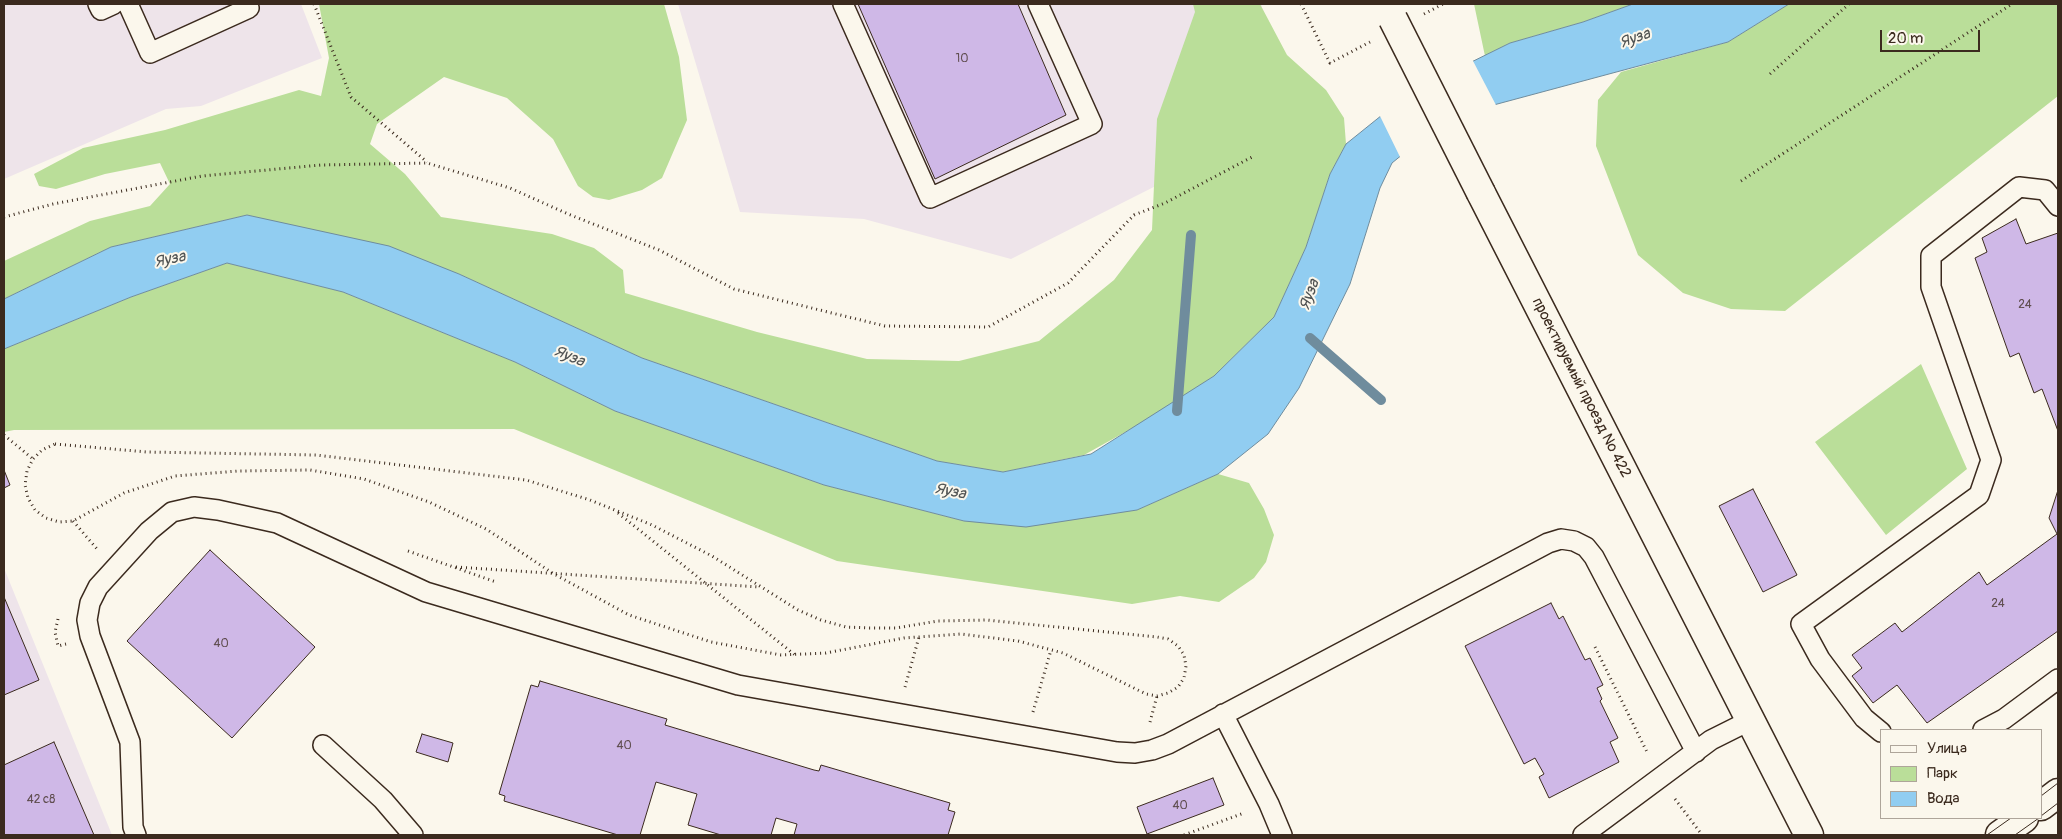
<!DOCTYPE html>
<meta charset="utf-8">
<style>
body{margin:0}
#map{position:relative;width:2062px;height:839px;overflow:hidden;background:#fbf7ec;font-family:Pangolin,sans-serif}
canvas{display:block}
.frame{position:absolute;inset:0;border:5px solid #3b2a1e;pointer-events:none}
.legend{position:absolute;left:1880px;top:729px;width:162px;height:90px;box-sizing:border-box;background:#fbf7ec;border:1px solid #aea59a;margin:0;padding:6px 9px;list-style:none;font-size:15px;color:#3b2a1e}
.legend li{display:flex;align-items:center;gap:10px;height:25px}
.legend b{width:25px;border:1px solid #aea59a}
.scale{position:absolute;left:1880px;top:30px;width:100px;height:22px;box-sizing:border-box;border:2px solid #3b2a1e;border-top:0;padding-left:6px;font-size:15px;line-height:18px;white-space:nowrap;color:#3b2a1e;-webkit-text-stroke:4px #fbf7ec;paint-order:stroke}
</style>
<div id="map">
<canvas width="2062" height="839"></canvas>
<div class="frame"></div>
<ul class="legend">
<li><b style="height:6px;background:#fbf7ec"></b>Улица</li>
<li><b style="height:14px;background:#bade99"></b>Парк</li>
<li><b style="height:14px;background:#91cdf1"></b>Вода</li>
</ul>
<div class="scale">20 m</div>
</div>
<script>
const g = document.querySelector('canvas').getContext('2d');
g.lineJoin = 'round';
function paint(path, color) { g.fillStyle = color; g.fill(path, 'evenodd'); }
const shape = rows => new Path2D(rows.map(r => 'M' + r).join(''));
function trace(path, color, width, dash) { g.strokeStyle = color; g.lineWidth = width; g.lineCap = dash ? 'butt' : 'round'; g.setLineDash(dash || []); g.stroke(path); }
function drawText(font, color, halo, rows, align = 'center') {
  g.font = font + ' Pangolin,sans-serif'; g.lineWidth = 4; g.setLineDash([]); g.textBaseline = 'middle'; g.strokeStyle = halo; g.fillStyle = color; for (const [text, x, y, turn = 0] of rows) {
    g.save(); g.translate(x, y); g.rotate((+turn || 0) * Math.PI / 180); g.textAlign = isNaN(turn) ? turn : align; if (halo) g.strokeText(text, 0, 0); g.fillText(text, 0, 0); g.restore();
  }
}
const built = shape([
 [4,4,301,4,322,58,201,106,166,109,4,179],
 [678,4,1262,4,1239,144,1011,259,864,219,740,212],
 [4,568,112,835,4,835]
]);
const green = shape([
 [319,4,664,4,679,57,687,120,662,178,642,190,609,200,593,197,578,186,553,139,507,98,444,77,377,124,370,144,405,174,441,217,552,234,594,248,623,270,625,293,757,332,867,359,959,361,1039,341,1114,280,1152,230,1157,119,1195,12,1193,4,1260,4,1287,55,1326,90,1344,118,1346,144,1330,174,1306,247,1274,317,1214,376,1147,420,1084,455,1003,472,937,461,642,358,459,274,247,215,111,247,4,299,4,261,90,221,150,206,170,184,160,163,105,174,56,189,39,186,34,174,83,148,165,130,299,90,321,96,329,58],
 [1474,4,1633,4,1583,22,1510,43,1485,56],
 [1789,4,2058,4,2058,96,1785,311,1731,309,1683,293,1638,255,1596,146,1598,100,1621,72,1728,42],
 [227,263,343,292,515,362,615,411,824,485,964,521,1137,510,1218,474,1249,483,1264,509,1274,535,1266,562,1254,578,1219,602,1180,596,1132,604,837,561,514,429,14,430,4,432,4,349,131,297],
 [1921,364,1967,469,1886,535,1815,442]
]);
const water = shape([
 [1633,4,1789,4,1728,42,1475,110,1430,132,1392,163,1380,188,1350,284,1299,388,1268,434,1218,474,1137,510,1026,527,964,521,824,485,615,411,515,362,343,292,227,263,131,297,4,349,4,299,111,247,247,215,389,246,459,274,642,358,937,461,1003,472,1091,454,1214,376,1274,317,1306,247,1330,174,1346,144,1387,111,1445,75,1510,43,1583,22,1633,4]
]);
const pier = shape([
 [1472,59,1497,107,1476,113,1432,134,1401,159,1379,114,1444,73]
]);
const stream = shape([
 [1310,338,1381,400],
 [1177,411,1191,235]
]);
const building = shape([
 [858,4,1018,4,1066,115,935,179,858,4],
 [2016,219,2026,244,2058,233,2058,431,2042,389,2034,393,2019,353,2010,357,1975,258,1987,252,1982,238,2016,219],
 [4,470,10,485,4,488,4,470],
 [1753,489,1797,575,1763,592,1719,506,1753,489],
 [2058,490,2058,631,1927,723,1897,685,1873,703,1852,676,1862,668,1852,655,1895,623,1902,632,1979,572,1987,585,2057,534,2049,518,2058,490],
 [210,550,315,647,232,738,127,641,210,550],
 [4,597,39,680,4,695,4,597],
 [1551,603,1559,619,1563,616,1585,660,1590,658,1603,685,1597,688,1602,699,1600,701,1618,738,1610,742,1619,762,1549,798,1539,777,1544,774,1535,758,1524,764,1465,646,1551,603],
 [540,681,667,719,665,725,814,770,819,771,821,765,950,803,948,810,955,812,948,835,794,835,797,824,776,818,771,835,721,835,688,825,697,794,656,782,640,835,618,835,504,801,505,796,499,794,531,685,538,687,540,681],
 [422,734,453,743,448,762,416,752,422,734],
 [54,742,94,835,4,835,4,765,54,742],
 [1213,778,1224,805,1147,834,1137,807,1213,778]
]);
const path = shape([
 [314,4,351,97,427,162],
 [1301,4,1330,63,1370,42],
 [1424,14,1443,4],
 [1770,74,1849,4],
 [1741,181,2012,4],
 [4,217,53,204,202,176,321,165,427,163,510,188,568,214,659,250,734,289,885,326,988,327,1068,283,1134,215,1165,203,1254,156],
 [4,435,33,459],
 [55,444,147,452,316,455,526,480,590,500,652,525,712,556,798,610,821,620,846,627,870,628,896,628,938,621,987,620,1157,637,1168,639,1178,646,1184,655,1186,666,1184,678,1178,687,1168,693,1157,696,1146,694,1063,653,1018,641,961,634,904,638,826,653,781,655,711,642,629,615,554,574,486,529,429,502,364,479,310,470,238,471,175,476,124,493,73,521,59,522,46,518,35,510,28,498,25,485,27,471,33,459,42,450,55,444],
 [618,513,795,655],
 [73,521,97,549],
 [408,551,496,582],
 [456,567,759,587],
 [58,619,55,632,58,646,66,644],
 [1595,647,1648,754],
 [905,687,919,637],
 [1033,712,1051,650],
 [1150,722,1157,696],
 [1675,799,1702,835],
 [1184,835,1244,813]
]);
const lane = shape([
 [98,4,101,10,114,4],
 [128,4,150,53,249,8,246,4],
 [843,4,930,198,1092,124,1038,4],
 [1223,714,1269,804,1282,835],
 [1983,730,2004,719,2058,679],
 [1881,732,1864,718,1820,659,1801,624,1979,495,1991,460,1931,287,1931,256,2019,187,2045,190,2058,206],
 [323,745,383,800,413,835],
 [136,835,133,827,130,742,90,636,87,620,90,603,98,587,149,531,172,512,194,507,218,510,277,523,426,592,738,685,1117,752,1135,753,1152,750,1168,744,1548,543,1561,539,1574,541,1586,547,1594,557,1696,752],
 [1583,835,1711,740,1751,720]
]);
const secondary = shape([
 [1481,193,1809,835],
 [2041,806,2058,793],
 [2000,835,2024,818]
]);
const tram = shape([
 [2041,796,2058,783],
 [2041,816,2058,803],
 [1987,835,2011,818],
 [2015,835,2039,818]
]);
const secondaryBridge = shape([
 [1393,19,1481,193]
]);
const numberNames = [
 ["10",962,59],
 ["24",2025,305],
 ["24",1998,604],
 ["40",221,644],
 ["40",624,746],
 ["42 с8",41,800],
 ["40",1180,806]
];
const streetNames = [
 ["проектируемый проезд № 422",1581,388,63]
];
const waterNames = [
 ["Яуза",1635,39,-20],
 ["Яуза",170,260,-12],
 ["Яуза",1310,295,-70],
 ["Яуза",569,357,22],
 ["Яуза",950,492,11]
];
paint(built, '#eee4ea');
paint(green, '#bade99');
paint(water, '#91cdf1');
trace(water, '#6f8c9d', 1);
paint(pier, '#fbf7ec');
trace(stream, '#6f8c9d', 10);
paint(building, '#cfb8e7');
trace(building, '#3b2a1e', 1);
trace(lane, '#3b2a1e', 22);
trace(secondary, '#3b2a1e', 31);
trace(path, '#3b2a1e', 3, [1, 4]);
trace(lane, '#fbf7ec', 19);
trace(secondary, '#fbf7ec', 28);
trace(tram, '#3b2a1e', 1);
trace(secondaryBridge, '#3b2a1e', 31, []);
trace(secondaryBridge, '#fbf7ec', 28);
drawText('12px', '#604e50', null, numberNames);
drawText('15px', '#3b2a1e', '#fbf7ec', streetNames);
drawText('italic 16px', '#505353', '#fbf7ec', waterNames);
</script>
